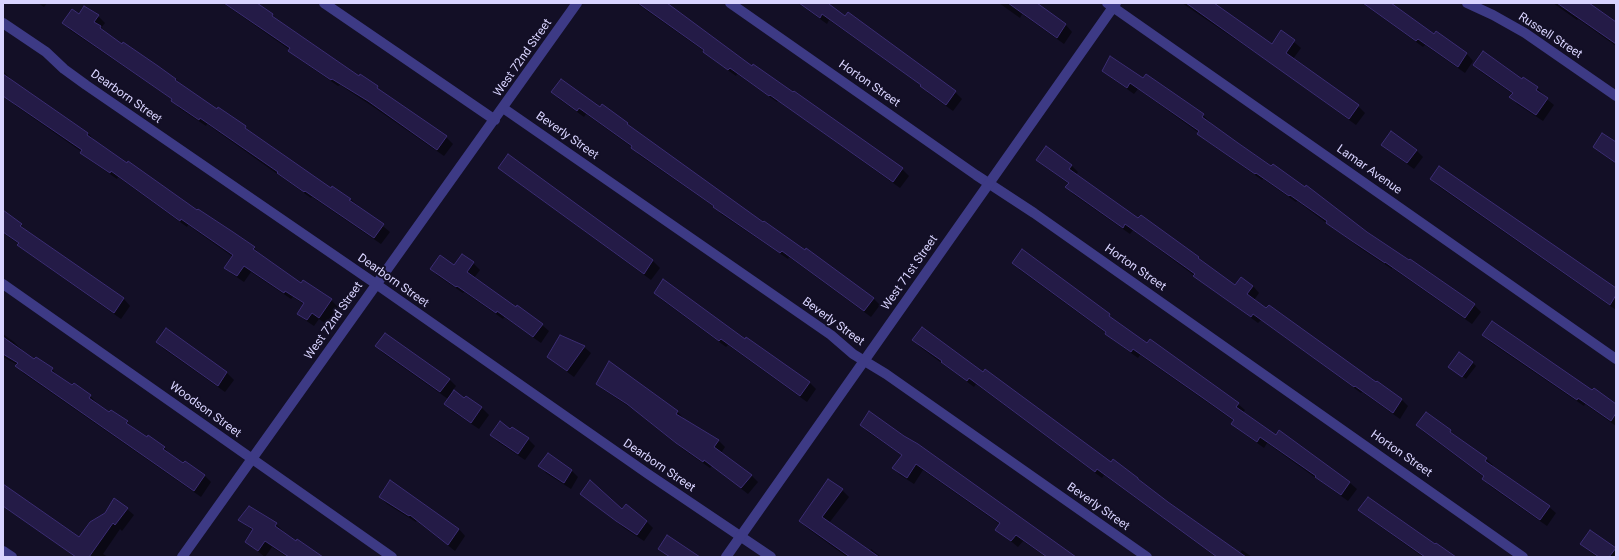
<!DOCTYPE html>
<style>
body{margin:0}
#map{position:relative;width:1619px;height:560px;overflow:hidden;background:#130f26;font-family:Roboto,sans-serif}
canvas{display:block}
.frame{position:absolute;inset:0;border:4px solid #d9d4ff;pointer-events:none}
</style>
<div id="map">
<canvas width="1619" height="560"></canvas>
<div class="frame"></div>
</div>
<script>
const g = document.querySelector('canvas').getContext('2d');
g.lineJoin = 'round';
function paint(path, color) { g.fillStyle = color; g.fill(path, 'evenodd'); }
const shape = rows => new Path2D(rows.map(r => 'M' + r).join(''));
function trace(path, color, width, dash) { g.strokeStyle = color; g.lineWidth = width; g.lineCap = dash ? 'butt' : 'round'; g.setLineDash(dash || []); g.stroke(path); }
function drawText(font, color, halo, rows, align = 'center') {
  g.font = font + ' Roboto,sans-serif'; g.lineWidth = 4; g.setLineDash([]); g.textBaseline = 'middle'; g.strokeStyle = halo; g.fillStyle = color; for (const [text, x, y, turn = 0] of rows) {
    g.save(); g.translate(x, y); g.rotate((+turn || 0) * Math.PI / 180); g.textAlign = isNaN(turn) ? turn : align; if (halo) g.strokeText(text, 0, 0); g.fillText(text, 0, 0); g.restore();
  }
}
const shadow = shape([
 [38,3,47,3,44,7],
 [223,3,255,3,272,15,280,22,359,77,377,87,384,94,446,137,453,144,444,156,375,108,340,85,338,86,296,57,290,50],
 [636,3,665,3,752,67,902,169,909,176,900,188,778,101,777,102,737,74,736,76,711,58,704,51],
 [798,3,826,3,955,92,962,99,953,111,928,93,922,86,829,20,827,24],
 [999,3,1027,3,1041,7,1066,25,1072,32,1064,44,1022,14,1020,18],
 [1182,3,1212,3,1272,45,1282,32,1301,48,1293,59,1358,106,1365,113,1356,125,1285,73],
 [1362,3,1390,3,1435,35,1436,33,1467,54,1473,61,1465,73,1425,45,1423,47],
 [1553,3,1586,3,1616,24,1616,46,1578,19,1577,20],
 [79,15,98,16,105,23,101,28,122,45,123,43,176,79,182,86,217,111,245,127,252,134,332,189,350,199,390,232,381,244,312,197,311,198,207,124,206,126,179,108,173,100,70,30,64,23],
 [1475,65,1537,88,1544,95,1543,96,1554,105,1543,121,1517,104,1511,97,1513,94,1481,72],
 [1104,70,1143,80,1203,115,1210,122,1209,123,1474,305,1481,312,1472,324,1392,268,1392,269,1360,248,1297,201,1296,202,1263,179,1262,180,1205,140,1199,133,1138,89,1134,94,1110,77],
 [3,71,10,78,9,79,88,133,94,140,94,141,197,212,254,248,261,255,260,256,302,284,331,300,338,307,326,324,319,319,314,326,305,320,299,313,305,305,293,297,291,299,251,272,244,282,232,274,226,268,233,257,188,225,187,227,118,177,117,179,88,159,81,153,82,152,16,106,3,93],
 [553,92,601,108,627,124,634,130,764,224,873,298,880,305,871,317,789,257,788,259,721,214,716,208,639,155,633,148,586,114,584,117,559,99],
 [1616,144,1616,164,1594,147],
 [1382,145,1416,150,1423,157,1414,169,1389,151],
 [508,155,653,261,660,268,651,280,506,174,499,168],
 [1038,160,1071,165,1078,172,1076,175,1139,220,1198,257,1205,264,1236,287,1253,286,1259,293,1254,300,1376,383,1377,382,1402,400,1408,406,1400,419,1362,392,1361,393,1261,320,1258,323,1133,230,1130,234,1073,194,1067,187,1069,184,1044,166],
 [1431,179,1616,289,1616,310,1438,186],
 [3,212,21,225,27,232,124,299,130,306,121,319,25,251,19,244,3,233],
 [473,263,480,270,474,278,516,309,542,325,549,331,541,343,504,317,503,319,464,292,463,293,438,276,431,269],
 [1014,263,1109,315,1115,322,1238,404,1245,410,1243,413,1276,437,1280,432,1350,483,1357,489,1348,501,1267,443,1264,448,1239,430,1232,424,1234,421,1140,355,1138,358,1113,340,1106,333,1020,270],
 [655,293,745,340,746,338,810,383,816,389,807,402,728,345,726,347,662,300],
 [166,329,227,373,234,380,225,392,164,349,157,342],
 [3,334,14,342,21,349,20,350,35,360,36,358,52,369,58,377,90,396,97,403,96,404,127,422,133,429,164,447,170,455,184,464,204,475,211,482,201,497,23,373,17,366,18,365,3,357],
 [1483,335,1616,405,1616,426,1585,404,1584,406,1490,342],
 [914,340,983,373,1111,464,1138,478,1145,485,1240,553,1242,550,1252,557,1216,557,1104,475,1102,478,976,384,974,387,920,347],
 [376,346,449,379,456,386,452,391,465,399,466,397,482,408,489,415,479,429,452,411,445,404,448,399,383,353],
 [584,347,591,353,574,377,555,363,548,357],
 [1472,362,1476,366,1466,379,1453,370],
 [609,363,678,412,684,419,683,420,718,440,725,447,721,453,751,475,758,482,748,494,712,466,710,468,684,450,634,410,604,390,597,384],
 [1426,413,1486,459,1493,465,1492,467,1549,507,1556,513,1547,526,1490,486,1483,479,1484,477,1424,432,1417,425],
 [861,425,1075,557,1046,557,1023,541,1018,547,997,530,1001,525,923,470,914,484,900,475,893,468,903,456,868,432],
 [511,430,528,439,535,446,525,460,498,442,491,435],
 [540,466,571,470,578,477,571,489,546,473],
 [3,485,80,538,127,509,134,515,122,531,120,529,103,554,108,557,76,557,3,506],
 [842,490,849,497,829,523,869,552,871,549,881,557,847,557,807,528,800,521],
 [582,494,623,510,646,521,653,528,644,541,624,528],
 [380,497,459,529,465,536,455,551,417,521,416,522,387,504],
 [250,507,276,524,283,531,282,533,321,557,287,557,272,547,265,557,246,542,253,531,240,520],
 [1360,510,1436,546,1454,557,1423,557,1367,517],
 [1590,531,1616,550,1616,557,1597,557,1588,550,1581,544]
]);
const building = shape([
 [224,3,257,3,273,14,272,16,359,76,360,74,378,86,377,88,447,136,437,150,368,101,332,79,331,80,288,51,290,48,224,3],
 [638,3,667,3,752,66,753,64,793,92,794,91,903,168,893,182,770,95,769,96,730,68,728,70,703,52,704,50,638,3],
 [799,3,830,3,829,4,845,16,848,12,956,91,946,105,920,86,921,85,822,14,820,18,799,3],
 [1008,3,1037,3,1066,24,1057,38,1008,3],
 [1186,3,1214,3,1272,44,1281,30,1295,40,1286,53,1359,105,1349,119,1186,3],
 [1363,3,1391,3,1434,34,1436,31,1467,53,1458,67,1418,39,1416,41,1363,3],
 [1557,3,1589,3,1616,22,1616,44,1557,3],
 [84,6,99,15,94,22,101,26,100,28,122,44,123,42,158,66,176,79,175,80,217,109,218,107,246,126,245,128,331,188,332,186,351,199,349,200,384,224,374,238,305,191,304,192,277,173,278,172,200,118,199,120,171,101,172,99,62,23,72,9,79,14,84,6],
 [1483,51,1522,79,1523,77,1538,87,1536,90,1548,98,1536,115,1509,97,1513,93,1473,65,1483,51],
 [1110,56,1143,78,1146,74,1204,114,1202,117,1238,143,1271,166,1273,164,1305,187,1306,185,1367,232,1409,260,1410,259,1475,304,1465,318,1385,262,1385,263,1352,241,1326,223,1327,221,1290,195,1289,196,1256,173,1255,174,1223,152,1197,134,1199,131,1130,83,1127,88,1102,71,1110,56],
 [3,74,88,133,87,135,127,163,128,161,197,210,198,209,233,232,255,247,253,249,260,254,301,283,303,280,332,299,319,318,312,313,307,320,297,314,304,303,285,291,284,293,244,266,237,276,224,268,233,255,181,219,180,221,111,171,110,173,80,153,82,150,3,96,3,74],
 [561,79,600,107,602,104,628,123,627,124,763,222,764,221,805,250,806,248,874,298,864,311,782,251,780,253,713,207,714,206,631,148,632,146,579,108,577,111,551,92,561,79],
 [1391,131,1417,150,1407,163,1381,145,1391,131],
 [1602,133,1616,142,1616,163,1593,147,1602,133],
 [1046,146,1072,165,1069,169,1138,218,1141,215,1199,257,1198,258,1235,285,1241,277,1253,286,1247,294,1266,308,1269,305,1376,382,1377,381,1402,399,1393,413,1355,386,1354,387,1253,314,1251,317,1193,276,1195,274,1125,224,1123,228,1065,187,1069,183,1036,160,1046,146],
 [508,154,653,260,644,274,498,168,508,154],
 [1439,166,1616,288,1616,295,1610,305,1430,179,1439,166],
 [3,210,22,224,20,226,124,298,114,313,17,245,19,243,3,232,3,210],
 [1022,249,1110,314,1109,316,1147,343,1150,339,1239,403,1236,407,1276,435,1279,430,1350,482,1341,495,1315,477,1316,476,1260,437,1257,442,1231,424,1234,420,1203,398,1133,349,1131,352,1105,334,1106,332,1012,263,1022,249],
 [462,254,474,262,467,272,516,307,517,305,543,324,533,337,497,311,496,313,457,286,456,287,430,269,440,255,454,265,462,254],
 [663,279,745,339,746,337,810,382,800,396,721,339,719,341,654,293,663,279],
 [1492,321,1592,390,1594,388,1616,404,1616,413,1611,421,1578,398,1577,400,1482,335,1492,321],
 [922,327,983,372,985,369,1111,462,1113,459,1138,478,1138,479,1168,502,1246,557,1217,557,1097,469,1095,472,969,378,967,381,941,362,942,361,912,340,922,327],
 [166,328,227,372,218,386,156,342,166,328],
 [385,333,450,379,440,392,375,346,385,333],
 [560,335,585,346,567,371,547,357,560,335],
 [3,337,34,359,36,357,53,368,51,371,72,385,74,383,91,395,89,398,109,412,111,410,128,421,126,423,147,437,148,435,165,447,163,449,183,463,185,461,205,475,194,491,15,366,18,363,3,354,3,337],
 [1459,352,1473,362,1462,377,1448,367,1459,352],
 [609,361,678,411,676,414,719,440,714,447,752,475,741,488,704,460,703,462,676,443,627,404,596,384,609,361],
 [454,390,464,398,466,396,482,407,471,423,444,404,454,390],
 [869,411,904,436,918,444,1076,557,1047,557,1016,535,1011,541,995,530,1000,523,916,464,907,478,892,468,902,455,860,425,869,411],
 [1426,412,1451,430,1450,432,1487,458,1485,461,1550,506,1540,520,1482,479,1484,476,1416,425,1426,412],
 [500,421,510,429,512,427,529,438,518,454,490,435,500,421],
 [548,453,572,470,564,483,538,466,548,453],
 [828,479,843,489,822,517,879,557,850,557,799,521,828,479],
 [390,480,459,529,448,545,410,515,409,516,379,497,390,480],
 [590,480,622,509,626,504,647,521,637,535,616,521,580,494,590,480],
 [3,484,79,537,90,522,105,513,114,498,128,508,115,525,113,523,89,557,76,557,3,506,3,484],
 [1368,497,1435,544,1436,543,1456,557,1425,557,1358,510,1368,497],
 [249,506,277,523,275,526,296,541,297,539,323,557,289,557,265,541,258,551,245,542,253,529,238,520,249,506],
 [1590,530,1616,548,1609,557,1599,557,1580,544,1590,530],
 [667,535,700,557,670,557,658,549,667,535]
]);
const minor = shape([
 [324,3,495,120],
 [730,3,976,175,1034,213,1523,557],
 [1467,3,1493,15,1525,33,1616,96],
 [3,23,46,52,64,69,86,85,376,284,648,474,771,557],
 [503,108,831,335,853,354,886,374,1147,557],
 [3,284,392,557],
 [3,551,12,557],
 [182,557,577,3]
]);
const tertiary = shape([
 [1107,3,1616,359],
 [726,557,1116,3]
]);
const streetNames = [
 ["Russell Street",1550,36,33],
 ["West 72nd Street",523,58,-55],
 ["Horton Street",869,84,35],
 ["Dearborn Street",126,97,35],
 ["Beverly Street",567,136,35],
 ["Lamar Avenue",1369,170,35],
 ["Horton Street",1135,268,35],
 ["West 71st Street",910,273,-55],
 ["Dearborn Street",393,281,35],
 ["West 72nd Street",334,321,-55],
 ["Beverly Street",833,322,36],
 ["Woodson Street",205,410,36],
 ["Horton Street",1401,454,35],
 ["Dearborn Street",659,466,34],
 ["Beverly Street",1098,507,35]
];
paint(shadow, '#0007');
paint(building, '#241b47');
trace(building, '#3b2d73', 1);
trace(minor, '#3d3a85', 10);
trace(tertiary, '#3d3a85', 10);
drawText('12px', '#d9d4ff', '#130f26', streetNames);
</script>
